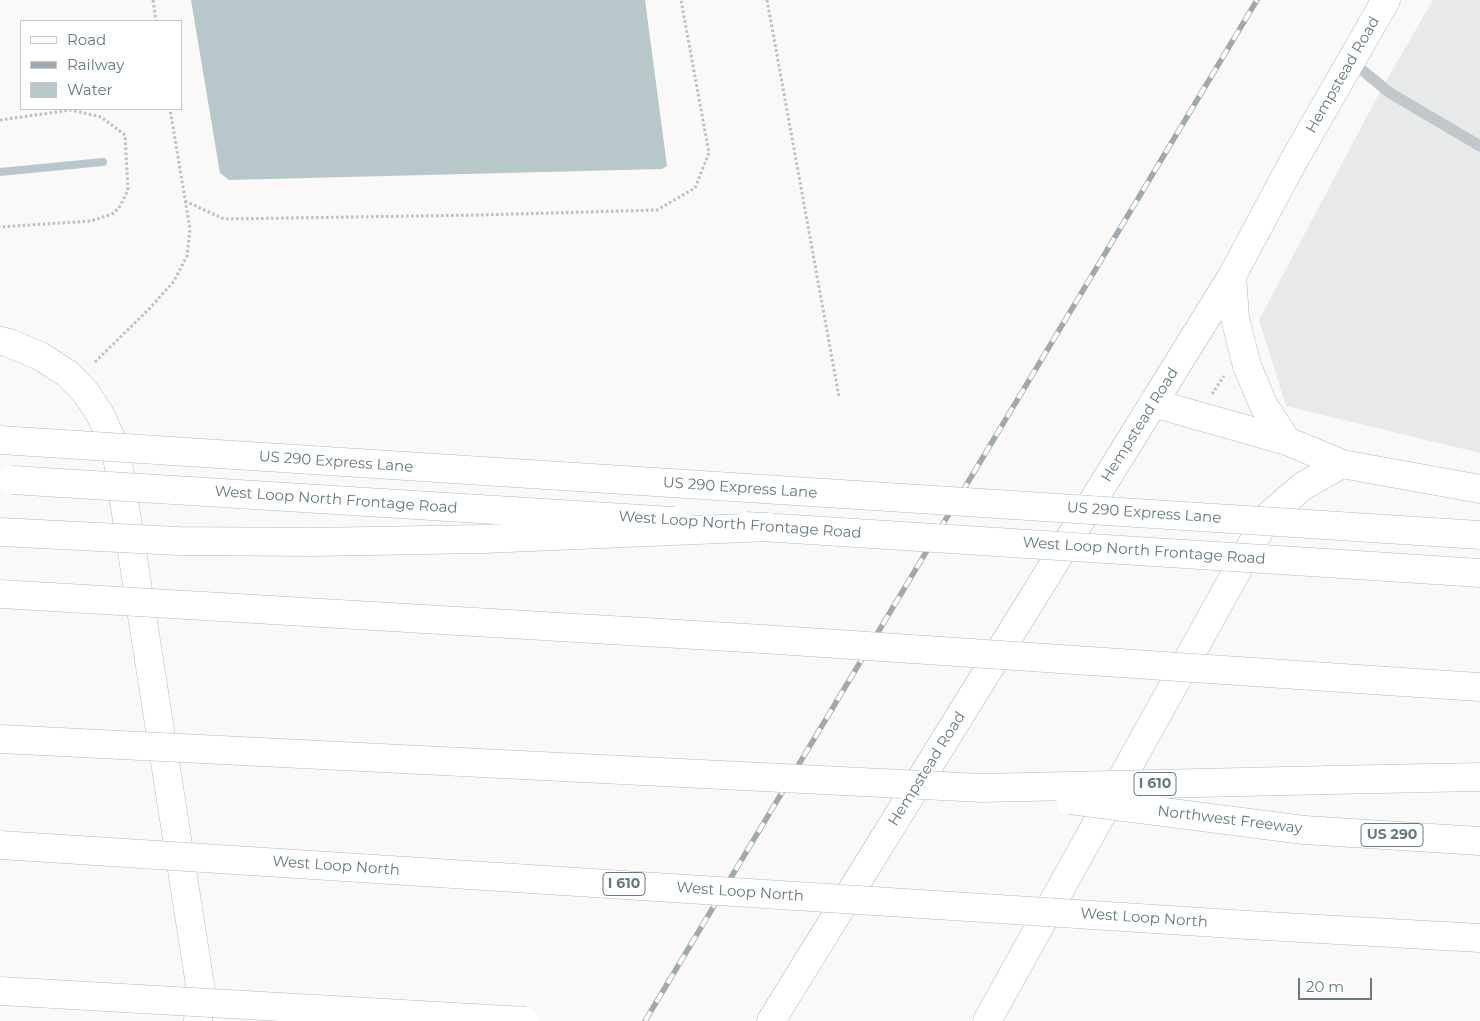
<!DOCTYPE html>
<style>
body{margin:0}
#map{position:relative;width:1480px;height:1021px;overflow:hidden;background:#faf9f8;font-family:Montserrat,sans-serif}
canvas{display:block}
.legend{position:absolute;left:20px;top:20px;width:162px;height:90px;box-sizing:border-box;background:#fff;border:1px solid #c1cacd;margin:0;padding:6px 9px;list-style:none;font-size:15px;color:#657a82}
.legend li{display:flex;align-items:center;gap:10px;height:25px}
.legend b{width:25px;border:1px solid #c1cacd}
.scale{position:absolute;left:1298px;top:978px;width:74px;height:22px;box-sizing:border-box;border:2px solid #657a82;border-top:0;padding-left:6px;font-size:15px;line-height:18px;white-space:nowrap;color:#657a82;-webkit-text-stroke:4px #fff;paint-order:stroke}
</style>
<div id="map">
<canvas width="1480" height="1021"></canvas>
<ul class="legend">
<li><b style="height:6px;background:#fff"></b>Road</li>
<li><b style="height:6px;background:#a0aaae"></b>Railway</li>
<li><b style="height:14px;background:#b8c7c9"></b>Water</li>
</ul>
<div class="scale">20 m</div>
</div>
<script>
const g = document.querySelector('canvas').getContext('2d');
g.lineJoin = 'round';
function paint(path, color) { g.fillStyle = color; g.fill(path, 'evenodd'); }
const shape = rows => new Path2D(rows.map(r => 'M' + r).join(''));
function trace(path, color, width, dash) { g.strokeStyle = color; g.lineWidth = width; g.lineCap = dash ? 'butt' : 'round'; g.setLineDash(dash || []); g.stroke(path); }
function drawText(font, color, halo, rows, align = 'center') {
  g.font = font + ' Montserrat,sans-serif'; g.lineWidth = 5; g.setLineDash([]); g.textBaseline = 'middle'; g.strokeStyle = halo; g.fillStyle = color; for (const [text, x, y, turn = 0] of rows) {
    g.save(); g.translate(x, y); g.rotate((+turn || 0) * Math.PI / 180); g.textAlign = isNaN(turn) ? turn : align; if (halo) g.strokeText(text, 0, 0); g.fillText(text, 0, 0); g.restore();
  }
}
const built = shape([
 [1433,0,1480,0,1480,453,1286,406,1259,320,1382,88]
]);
const water = shape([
 [191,0,645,0,667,166,662,169,229,180,220,173]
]);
const stream = shape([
 [0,172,103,162]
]);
const path = shape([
 [153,0,156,21],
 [767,0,839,397],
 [0,120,71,110,101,117,125,135,128,190,119,208,112,214,91,221,0,227],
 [185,201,224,219,480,215,657,210,695,188,709,153,681,0],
 [95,362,151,307,174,281,187,256,190,229,170,109],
 [1212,394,1224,376]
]);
const service = shape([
 [1351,61,1390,93,1480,146]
]);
const secondary = shape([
 [1232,276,1235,318,1247,366,1264,406,1287,441],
 [0,341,9,343,40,356,68,374,86,393,100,414,116,450,201,991,198,1021],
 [1153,403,1287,441,1342,464,1480,489],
 [1388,567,1480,573],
 [771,1021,1232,276,1293,162,1386,0],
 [987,1021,1267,517,1303,486,1342,464]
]);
const motorway = shape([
 [1387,681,1480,687],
 [1329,780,1480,777],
 [1304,830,1480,841],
 [1248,925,1480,938]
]);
const rail = shape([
 [645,1021,1257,0]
]);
const secondaryBridge = shape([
 [12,480,673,521],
 [746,526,1388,567]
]);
const motorwayBridge = shape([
 [0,440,1480,535],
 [0,532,178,541,312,542,483,539,769,527],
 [0,594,763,639,1387,681],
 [0,739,982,788,1329,780],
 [1070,800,1304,830],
 [0,845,1248,925],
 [0,991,525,1021]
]);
const shields = [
 [1155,784,42],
 [1392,835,62],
 [624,884,42]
];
const shieldNames = [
 ["I 610",1155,784],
 ["US 290",1392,835],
 ["I 610",624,884]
];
const streetNames = [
 ["Hempstead Road",1343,75,-60],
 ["Hempstead Road",1140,425,-58],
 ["US 290 Express Lane",336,462,4],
 ["US 290 Express Lane",740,488,4],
 ["West Loop North Frontage Road",336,500,4],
 ["US 290 Express Lane",1144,513,4],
 ["West Loop North Frontage Road",740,525,4],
 ["West Loop North Frontage Road",1144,551,4],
 ["Hempstead Road",927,769,-58],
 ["Northwest Freeway",1230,820,7],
 ["West Loop North",336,866,4],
 ["West Loop North",740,892,4],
 ["West Loop North",1144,918,4]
];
paint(built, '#e8e9e9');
paint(water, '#b8c7c9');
trace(stream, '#b8c7c9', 8);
trace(secondary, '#b3bbbe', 29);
trace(motorway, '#b4babd', 29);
trace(path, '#bbc0c2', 3, [2.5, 2.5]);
trace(service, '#c1c7ca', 11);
trace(secondary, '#fff', 28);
trace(motorway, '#fff', 28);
trace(rail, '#a0aaae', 5.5);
trace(rail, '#fff', 4, [11]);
trace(secondaryBridge, '#b3bbbe', 29, []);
trace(motorwayBridge, '#b4babd', 29, []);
trace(secondaryBridge, '#fff', 28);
trace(motorwayBridge, '#fff', 28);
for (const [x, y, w] of shields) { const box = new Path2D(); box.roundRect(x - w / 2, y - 11.5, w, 23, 4); g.fillStyle = '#fff'; g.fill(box); trace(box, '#657a82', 1); }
drawText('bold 14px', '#657a82', null, shieldNames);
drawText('15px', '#657a82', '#fff', streetNames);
</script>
